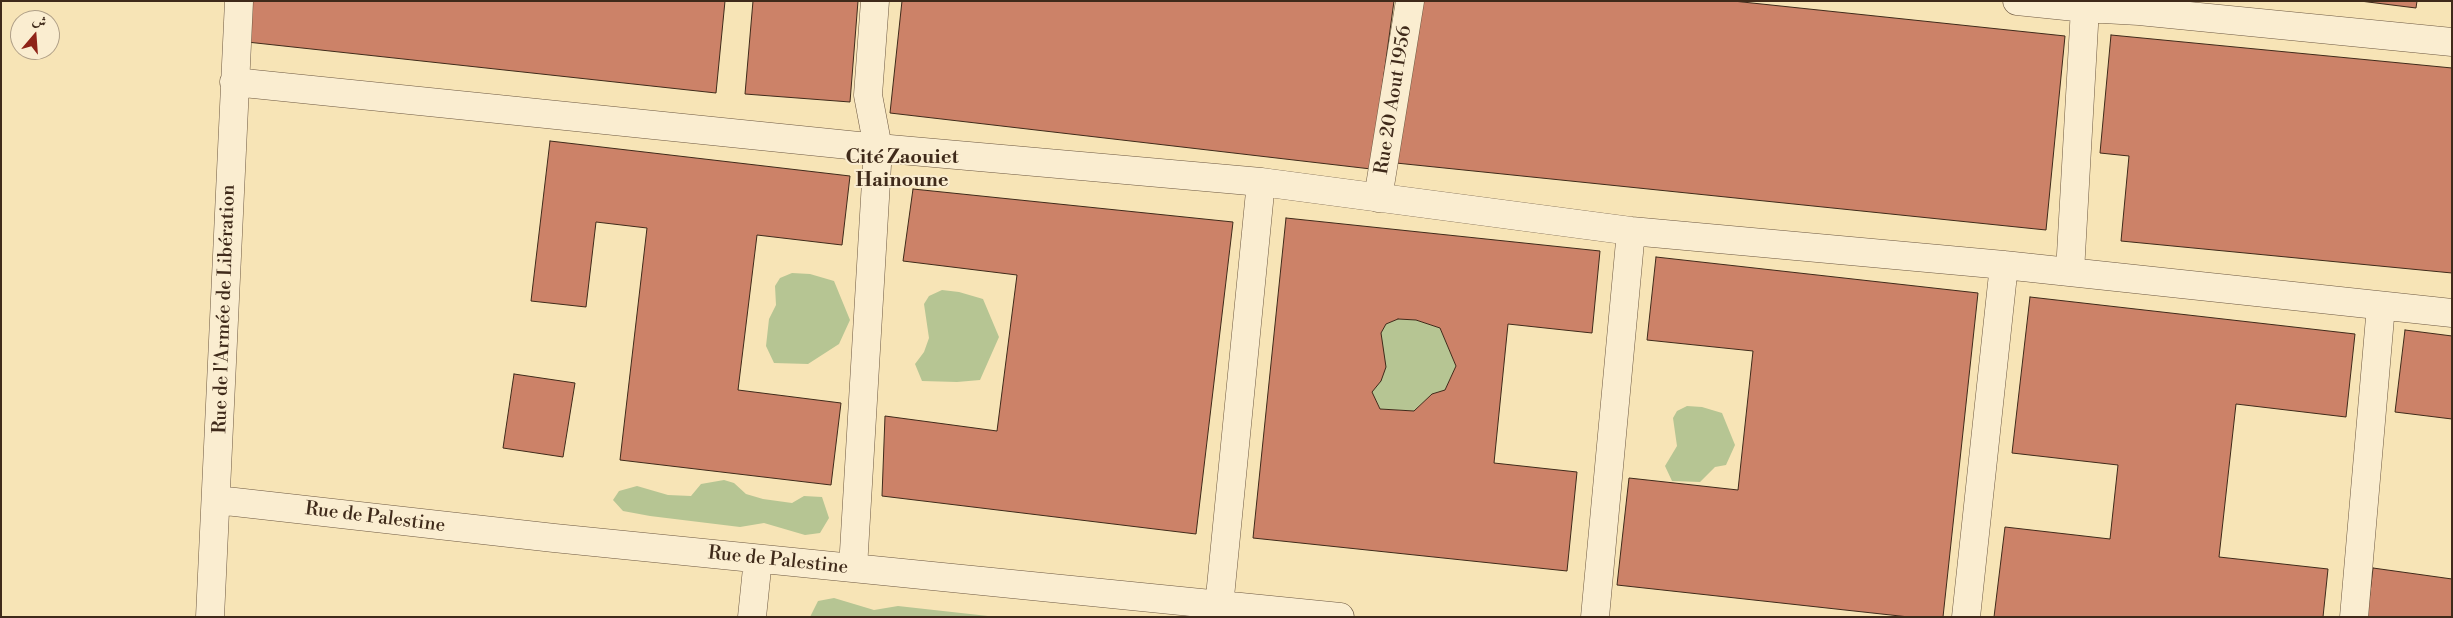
<!DOCTYPE html>
<meta charset="utf-8">
<style>
body{margin:0}
#map{position:relative;width:2453px;height:618px;overflow:hidden;background:#f7e4b6;font-family:"Libre Bodoni",Amiri,serif}
canvas{display:block}
.frame{position:absolute;inset:0;border:2px solid #3f2a1a;pointer-events:none}
.north{position:absolute;left:10px;top:10px;width:50px;height:50px;box-sizing:border-box;background:#faedd0;border:1px solid #af9f87;border-radius:50%;rotate:18deg;font-size:14px;font-weight:700;line-height:20px;text-align:center;color:#3f2a1a}
.north::after{content:'';display:block;margin:auto;width:18px;height:22px;background:#8f2418;clip-path:polygon(50% 0,100% 100%,50% 72%,0 100%)}
</style>
<div id="map">
<canvas width="2453" height="618"></canvas>
<div class="frame"></div>
<div class="north">ش</div>
</div>
<script>
const g = document.querySelector('canvas').getContext('2d');
g.lineJoin = 'round';
function paint(path, color) { g.fillStyle = color; g.fill(path, 'evenodd'); }
const shape = rows => new Path2D(rows.map(r => 'M' + r).join(''));
function trace(path, color, width, dash) { g.strokeStyle = color; g.lineWidth = width; g.lineCap = dash ? 'butt' : 'round'; g.setLineDash(dash || []); g.stroke(path); }
function drawText(font, color, halo, rows, align = 'center') {
  g.font = font + ' "Libre Bodoni",serif'; g.lineWidth = 4; g.setLineDash([]); g.textBaseline = 'middle'; g.strokeStyle = halo; g.fillStyle = color; for (const [text, x, y, turn = 0] of rows) {
    g.save(); g.translate(x, y); g.rotate((+turn || 0) * Math.PI / 180); g.textAlign = isNaN(turn) ? turn : align; if (halo) g.strokeText(text, 0, 0); g.fillText(text, 0, 0); g.restore();
  }
}
const green = shape([
 [792,273,810,274,834,281,850,320,839,344,808,364,774,363,766,346,769,319,776,305,775,286,780,278],
 [942,290,959,292,983,299,999,337,980,380,957,382,922,381,915,364,924,352,929,338,924,304,929,296],
 [1398,319,1416,320,1440,328,1456,366,1445,390,1432,394,1414,411,1380,409,1372,392,1382,351,1381,333,1386,324],
 [1687,406,1702,407,1722,413,1735,445,1726,465,1715,467,1700,482,1672,481,1665,466,1677,446,1673,418,1677,411],
 [724,480,734,483,746,494,763,499,792,503,804,496,822,497,829,518,820,533,805,535,764,523,740,527,650,516,623,511,613,500,619,491,637,486,668,495,691,496,701,484],
 [834,598,874,610,898,606,997,617,810,617,818,601]
]);
const building = shape([
 [251,1,725,1,716,93,247,42,251,1],
 [753,1,858,1,850,102,745,94,753,1],
 [902,1,1394,1,1371,169,890,113,902,1],
 [1422,1,1733,1,2065,36,2046,230,1396,163,1422,1],
 [2360,1,2417,1,2416,8,2360,1],
 [2111,35,2452,68,2452,273,2121,241,2129,156,2100,153,2111,35],
 [550,141,850,176,842,245,757,235,738,390,841,403,831,485,620,460,647,228,596,222,586,307,531,301,550,141],
 [913,189,1233,222,1196,534,882,496,885,416,997,431,1017,275,903,261,913,189],
 [1286,218,1600,251,1592,333,1508,324,1494,463,1577,472,1567,571,1253,538,1286,218],
 [1398,319,1416,320,1440,328,1456,366,1445,390,1432,394,1414,411,1380,409,1372,392,1381,381,1386,367,1381,333,1386,324,1398,319],
 [1656,257,1978,293,1943,617,1909,617,1617,585,1629,478,1738,490,1753,351,1647,340,1656,257],
 [2030,297,2355,334,2346,417,2236,404,2219,557,2328,569,2323,617,1994,617,2005,527,2110,539,2118,465,2012,453,2030,297],
 [2405,330,2452,336,2452,419,2395,412,2405,330],
 [514,374,575,383,563,457,503,448,514,374],
 [2373,568,2452,579,2452,617,2367,617,2373,568]
]);
const minor = shape([
 [2017,1,2085,8,2139,11,2452,42],
 [234,82,878,148,1261,182,1631,231,2004,265,2452,313],
 [1378,198,1410,1],
 [2070,272,2085,8],
 [217,500,554,538,1340,617],
 [853,568,878,148,868,95,875,1],
 [210,617,239,1],
 [752,617,758,559],
 [1218,617,1261,182],
 [1595,617,1631,231],
 [1966,617,2004,265],
 [2354,617,2381,306]
]);
const streetNames = [
 ["Rue 20 Aout 1956",1394,100,-81],
 ["Rue de l'Armée de Libération",225,309,-88],
 ["Rue de Palestine",375,518,7],
 ["Rue de Palestine",778,561,6]
];
const neighbourhoodNames = [
 ["Cité Zaouiet",902,158],
 ["Hainoune",902,181]
];
paint(green, '#b6c593');
paint(building, '#cc8268');
trace(building, '#3f2a1a', 1);
trace(minor, '#6d5841', 29);
trace(minor, '#faedd0', 28);
drawText('19px', '#3f2a1a', '#faedd0', streetNames);
drawText('bold 20px', '#3f2a1a', '#faedd0', neighbourhoodNames);
</script>
